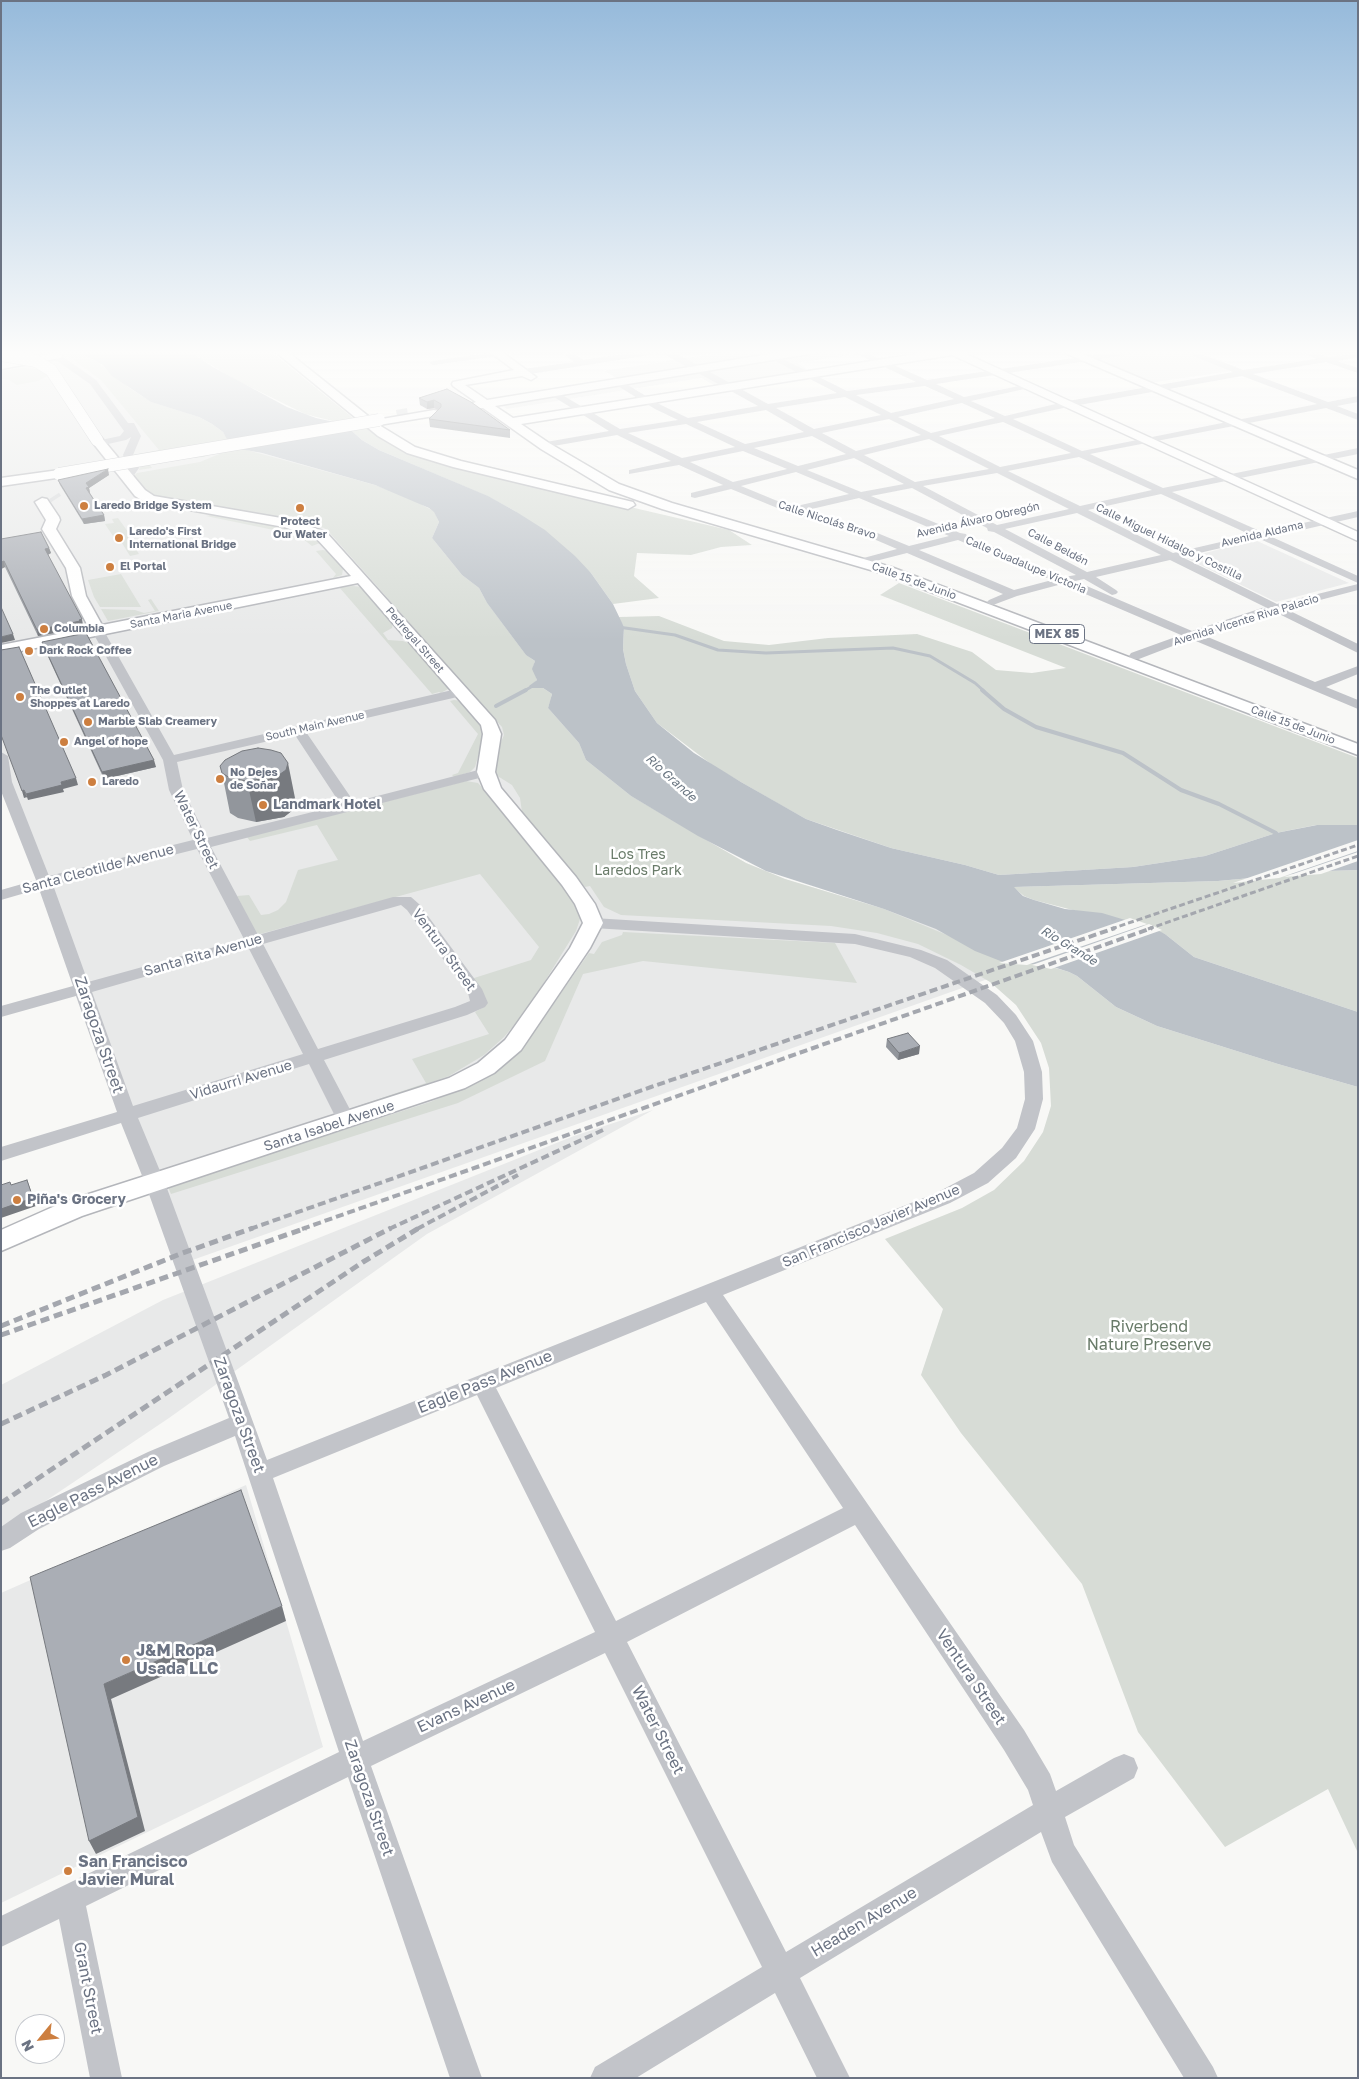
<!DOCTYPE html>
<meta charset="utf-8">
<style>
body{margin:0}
#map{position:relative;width:1359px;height:2079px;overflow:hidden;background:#f8f8f6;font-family:"Golos Text",sans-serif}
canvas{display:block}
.frame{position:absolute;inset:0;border:2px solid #6b7383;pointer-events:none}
.north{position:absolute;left:15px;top:2014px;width:50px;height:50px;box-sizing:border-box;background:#fff;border:1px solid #c4c7cd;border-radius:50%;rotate:242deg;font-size:14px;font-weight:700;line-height:20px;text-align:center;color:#6b7383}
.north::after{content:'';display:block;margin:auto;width:18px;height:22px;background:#cd7f40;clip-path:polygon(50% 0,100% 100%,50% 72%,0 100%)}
</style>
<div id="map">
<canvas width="1359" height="2079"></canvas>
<div class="frame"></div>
<div class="north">N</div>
</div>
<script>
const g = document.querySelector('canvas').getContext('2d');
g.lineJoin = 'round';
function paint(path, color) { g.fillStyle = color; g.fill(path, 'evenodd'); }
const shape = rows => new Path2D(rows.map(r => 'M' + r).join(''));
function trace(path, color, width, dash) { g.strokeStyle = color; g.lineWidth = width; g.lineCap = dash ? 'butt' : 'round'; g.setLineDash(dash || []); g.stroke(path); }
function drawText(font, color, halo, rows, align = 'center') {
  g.font = font + ' "Golos Text",sans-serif'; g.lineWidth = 5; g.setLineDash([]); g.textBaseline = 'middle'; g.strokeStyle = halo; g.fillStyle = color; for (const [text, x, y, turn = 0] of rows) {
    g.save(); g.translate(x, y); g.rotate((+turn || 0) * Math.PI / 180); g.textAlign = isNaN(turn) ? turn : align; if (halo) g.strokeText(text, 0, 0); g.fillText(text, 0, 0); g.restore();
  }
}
const built = shape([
 [1,349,74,349,103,365,128,387,145,398,199,417,240,449,262,453,357,480,419,502,437,518,432,538,462,575,479,588,487,603,535,664,533,667,535,676,530,687,552,697,548,708,579,743,586,760,631,796,746,863,785,879,884,909,1033,963,184,1263,1,756],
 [744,349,799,349,617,378,604,371],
 [841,349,886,349,797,363,813,373,720,388,701,378,507,409,500,404],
 [1068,349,1190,349,1237,367,1231,371,1149,383],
 [1255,540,1349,583,1276,602,1186,558],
 [653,1110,427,1234,169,1418,1,1531,1,1385,163,1300,574,1136],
 [246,1485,323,1747,1,1903,1,1593]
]);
const green = shape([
 [54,349,74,349,97,362,128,387,151,402,199,417,212,424,223,432,232,445,204,457,193,458,185,449,143,456,152,468,139,470,140,466,132,455,159,450,101,380,64,353],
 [185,349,268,349,358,422,344,424,305,414,234,379],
 [23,368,42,370,49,375,38,381,17,385,9,380,1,379,1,371],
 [366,422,381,437,428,460,729,530,752,545,721,547,691,555,637,553,634,576,659,598,613,604,591,573,515,511,487,496,379,450,362,440,346,426],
 [236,447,375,485,405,496,434,511,439,522,432,538,462,575,479,588,487,603,526,655,535,661,533,667,537,680,530,687,543,688,552,694,548,708,579,743,586,760,631,796,713,844,746,863,785,879,884,909,952,937,1069,972,1077,976,1116,1007,1157,1026,1278,1064,1358,1087,1358,1853,1328,1789,1225,1847,1138,1732,1082,1584,961,1433,921,1375,943,1309,885,1239,962,1208,994,1190,1024,1161,1043,1132,1051,1106,1049,1068,1041,1043,1016,1005,990,982,961,965,918,944,877,933,831,926,621,915,604,907,590,886,585,887,531,824,522,812,520,798,512,785,496,775,494,759,504,735,502,727,329,532,324,528,311,525,157,499,145,493,133,477,137,473,200,462],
 [215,514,236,518,235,520,247,521,250,520,283,525,308,533,317,539,320,543,312,546,298,535,206,516],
 [118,518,131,536,128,537,139,554,130,556,119,538,115,539,105,524,114,523,112,519],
 [323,550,327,551,343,569,342,575,333,578,336,574,316,551],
 [121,574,141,607,100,607,94,597,88,580],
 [899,583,1358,758,1358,825,1316,825,1276,833,1205,856,1133,867,999,875,965,865,891,848,806,819,779,804,715,767,657,723,635,691,626,664,623,649,624,627,618,617,659,616,724,641,769,645,828,638,917,634,972,652,996,670,1032,673,1066,668,880,595],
 [353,586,361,587,393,623,392,628,383,633,388,640,403,641,413,645,449,686,448,689,441,693,439,692,432,694,339,587],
 [151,599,159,611,108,621,101,609,135,610,144,613,155,611,148,600],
 [454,700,462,701,477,717,482,726,484,736,475,767,470,772,454,777,452,775,458,773,478,734,450,701],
 [466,781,478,783,567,887,579,909,580,919,576,931,527,1010,504,1037,484,1055,449,1076,356,1109,355,1107,426,1083,412,1059,489,1034,475,1012,482,1008,486,1003,486,999,471,979,531,960,539,947,480,874,260,934,256,933,237,896,249,895,261,915,269,914,278,910,286,902,298,870,338,860,317,825,250,841,247,837],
 [1358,870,1358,1012,1194,957,1165,934,1034,900,1024,896,1013,887,1218,881,1327,871],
 [623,932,835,943,857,983,643,961,583,974,545,1061,458,1103,171,1194,168,1187,430,1102,466,1087,496,1070,529,1039,589,953,594,954,602,942,622,935]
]);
const water = shape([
 [74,349,188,350,213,367,287,407,316,418,344,424,362,440,379,450,488,496,515,511,545,530,575,556,591,573,613,604,624,627,623,649,626,664,635,691,657,723,694,753,741,782,806,819,837,830,891,848,965,865,999,875,1133,867,1205,856,1276,833,1317,825,1358,825,1358,870,1327,871,1218,881,1014,887,1023,896,1034,900,1065,909,1102,913,1155,929,1165,934,1194,957,1358,1012,1358,1087,1278,1064,1157,1026,1116,1007,1077,976,1069,972,1047,965,1003,962,975,951,936,929,884,909,766,871,698,836,631,796,586,760,579,743,548,708,552,694,543,688,531,688,529,686,537,680,532,669,535,661,526,655,487,603,479,588,462,575,432,538,439,522,434,512,429,508,375,485,262,453,240,449,229,443,223,432,212,424,199,417,151,402,112,376,103,365]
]);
const pier = shape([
 [1358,840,1358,851,1279,878,1233,883],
 [1358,852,1358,861,1321,874,1284,877],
 [1130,918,1147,924,1027,965,999,963],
 [1149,924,1162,930,1051,969,1032,965]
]);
const streamFar1 = shape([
 [618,627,675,635,718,650,766,653,893,648,930,656,975,683,984,691],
 [524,691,531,687]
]);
const stream = shape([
 [982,690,1004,709,1036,727,1123,753,1181,790,1219,804,1276,833],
 [496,706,526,690]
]);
const majorTunnel = shape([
 [429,410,462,404],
 [397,416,408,414],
 [54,496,56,499]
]);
const minor = shape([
 [27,349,41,349,59,354,96,380,128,423,134,423,141,436,133,455,139,468,130,481,127,482,122,479,129,468,123,455,131,437,126,440,99,446,94,443,96,441,120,436,124,431,90,384,53,358,27,349],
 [514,349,537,349,533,351,433,365,429,363,433,361,514,349],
 [558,349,568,349,583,360,655,349,676,349,672,351,768,404,837,393,752,349,763,349,847,391,916,382,847,349,858,349,927,380,1135,349,1156,349,1152,351,936,384,964,397,1029,384,1029,388,971,401,1005,416,1068,401,1233,372,1176,349,1188,349,1243,370,1317,359,1293,349,1305,349,1328,357,1358,353,1358,357,1337,361,1358,368,1358,373,1326,362,1253,374,1328,402,1358,396,1358,402,1337,406,1358,414,1358,420,1326,408,1090,454,1163,488,1358,448,1358,454,1172,492,1262,532,1358,511,1358,517,1272,537,1358,576,1358,583,1260,539,1182,557,1277,604,1358,584,1358,590,1286,609,1358,644,1358,653,1275,612,1203,635,1315,682,1358,666,1358,674,1326,687,1358,700,1358,709,1191,639,1139,659,1131,659,1129,656,1131,653,1181,635,1062,584,1017,596,993,605,989,604,987,602,989,600,1003,594,907,553,860,565,856,564,855,562,856,560,897,549,862,534,787,512,731,489,695,498,691,497,691,493,723,485,679,465,629,474,629,470,671,461,617,435,542,448,540,446,546,442,609,431,549,394,548,392,552,389,620,429,678,420,655,409,613,383,613,379,616,378,661,405,688,418,758,406,662,353,524,375,520,372,524,369,574,362,558,349],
 [1242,376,1317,404,1082,451,1013,419,1068,407,1242,376],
 [925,386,954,399,891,413,856,395,925,386],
 [845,397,881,415,814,429,776,408,845,397],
 [962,403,995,418,931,433,898,417,962,403],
 [766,410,804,432,745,444,697,422,766,410],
 [889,419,921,435,856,451,822,433,889,419],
 [1003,422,1071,453,1000,467,939,436,1003,422],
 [686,424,735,447,682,458,628,433,686,424],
 [812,436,846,454,798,466,754,448,812,436],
 [929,439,989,469,915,482,864,455,929,439],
 [743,451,787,469,733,482,690,462,743,451],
 [1079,457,1152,490,1080,506,1008,471,1079,457],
 [854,458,904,484,861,492,807,470,854,458],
 [796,472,849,494,792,507,741,486,796,472],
 [997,473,1069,509,997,525,923,486,997,473],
 [912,488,987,528,988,531,994,532,1076,575,1064,577,967,536,966,534,960,533,871,496,912,488],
 [1161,494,1251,535,1173,553,1088,510,1161,494],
 [859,498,949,536,909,546,870,530,803,511,859,498],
 [1077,513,1161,555,1087,572,1005,529,1077,513],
 [958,540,1052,580,1014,590,919,550,958,540],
 [1170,560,1265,607,1192,631,1075,581,1084,579,1112,595,1116,594,1118,592,1116,590,1096,577,1170,560],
 [98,627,104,631,174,755,461,688,466,689,467,692,466,695,306,732,354,802,486,768,493,772,491,775,211,847,258,935,393,897,411,897,419,904,482,989,488,1003,485,1007,467,1015,324,1060,356,1121,354,1126,347,1127,340,1126,309,1064,138,1118,165,1183,267,1460,936,1193,974,1173,1002,1148,1017,1128,1025,1099,1024,1072,1015,1041,1004,1023,985,1003,935,968,910,957,855,944,593,928,587,926,585,923,587,920,593,918,855,934,921,950,947,960,997,995,1016,1015,1033,1041,1042,1072,1043,1099,1035,1129,1016,1158,988,1183,950,1203,723,1295,1024,1730,1050,1774,1056,1791,1114,1758,1124,1754,1134,1758,1138,1768,1134,1778,1065,1817,1074,1845,1213,2067,1218,2078,1184,2078,1052,1862,1041,1832,800,1978,850,2078,817,2078,775,1993,636,2078,590,2078,595,2067,762,1967,605,1653,371,1766,482,2078,450,2078,348,1777,86,1906,122,2078,90,2078,59,1919,1,1947,1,1916,339,1752,235,1436,164,1466,39,1529,10,1548,1,1551,1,1527,21,1513,148,1452,229,1418,145,1183,121,1123,1,1161,1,1147,117,1112,76,996,1,1017,1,1006,73,986,39,889,1,900,1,890,36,880,1,791,1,752,8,756,12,782,49,876,193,840,169,790,163,760,92,631,98,627],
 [295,735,341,805,207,838,183,790,177,762,295,735],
 [197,849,244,939,88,982,53,885,197,849],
 [401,905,407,910,468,993,470,1001,455,1007,318,1049,263,944,401,905],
 [248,947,303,1054,133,1106,92,992,248,947],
 [706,1302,843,1508,616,1621,496,1388,706,1302],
 [477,1395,595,1632,363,1741,273,1478,477,1395],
 [855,1525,1004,1750,1028,1790,1033,1805,786,1952,627,1642,855,1525]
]);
const major = shape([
 [272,349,284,349,377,423,378,420,382,419,434,410,438,411,440,413,438,415,434,416,379,425,415,447,461,461,633,502,635,505,628,509,453,467,407,453,378,436,272,349],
 [486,349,498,349,536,377,531,380,522,376,465,385,487,400,800,349,826,349,821,352,495,406,513,418,947,349,976,349,964,353,1358,532,1358,541,952,355,521,424,549,443,619,484,672,503,891,567,1358,744,1358,755,881,573,662,509,609,490,541,449,483,408,470,408,468,406,470,404,476,402,453,386,452,384,453,382,514,370,486,349],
 [1056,349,1071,349,1358,470,1358,479,1056,349],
 [97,436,101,437,145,490,154,496,287,519,326,532,495,720,501,734,495,772,501,788,576,877,595,904,603,923,590,948,521,1050,494,1073,465,1088,82,1216,1,1251,1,1230,64,1202,449,1078,478,1063,505,1040,570,948,583,923,575,904,562,885,484,789,477,772,483,734,481,725,358,583,1,655,1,645,89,628,72,596,66,568,42,529,46,520,35,502,42,498,47,499,59,517,60,520,56,529,80,568,86,596,102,625,351,576,316,538,284,527,145,502,135,496,93,443,91,440,93,437,97,436],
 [59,470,65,474,63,477,1,486,1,478,59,470]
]);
const highway = shape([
 [56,353,60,354,62,356,60,358,1,369,1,361,56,353]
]);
const railFar2 = shape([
 [1111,929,1358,845],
 [1148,929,1358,856]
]);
const railFar1 = shape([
 [250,1229,651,1087,1115,928],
 [302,1229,1152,928],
 [389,1229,603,1130],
 [417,1229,518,1175]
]);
const rail = shape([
 [1,1326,180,1254,253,1228],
 [1,1335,306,1228],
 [1,1424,106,1375,391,1228],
 [1,1503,363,1262,419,1228]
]);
const majorBridge = shape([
 [1,355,36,361,51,370,97,440],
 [59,474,379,420]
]);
const wall = shape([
 [447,389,510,430,510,438,430,427,429,419,438,410,434,408,427,409,420,405,419,398],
 [109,475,89,488,90,493,104,515,105,521,84,524,60,485,58,480],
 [1,539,49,548,51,553,48,555,83,625,81,626,82,628,38,636,5,567,1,569],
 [42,642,156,767,104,779,44,648],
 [271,750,296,803,293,810,284,817,256,822,238,818,230,813,222,773],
 [887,1039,919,1054,898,1060,886,1047]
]);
const shadedWall = shape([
 [434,400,434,408,427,409,427,402],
 [108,469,109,475,89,488,90,493,88,493,86,483],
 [104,515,105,521,84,524,82,519],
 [49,548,51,553,47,555,45,549],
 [4,561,5,567,1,569,1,562],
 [82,619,83,625,81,626,82,628,38,636,37,630],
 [13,634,15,640,1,643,1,637],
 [154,760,156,767,104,779,102,772],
 [288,763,296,803,293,810,284,817,256,822,247,781],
 [76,778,78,785,63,789,64,792,28,800,26,794,61,782],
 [24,790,27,797,24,798,22,791],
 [920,1046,919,1054,898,1060,899,1053],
 [27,1180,36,1206,1,1218,1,1209],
 [282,1606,286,1621,111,1699,145,1831,96,1854,89,1841,104,1684]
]);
const building = shape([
 [447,389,471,402,510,430,429,419,441,407,441,404,434,400,427,402,419,398,447,389],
 [108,469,86,483,89,487,86,488,104,515,82,519,58,480,108,469],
 [41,532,49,548,45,549,82,619,79,620,80,621,37,630,4,561,1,562,1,539,41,532],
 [1,607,13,634,1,637,1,607],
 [86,633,154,760,102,772,42,642,86,633],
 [19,647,76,778,61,782,62,785,26,794,24,790,22,791,1,735,1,650,19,647],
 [258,748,271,750,281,753,288,763,286,770,276,777,247,781,230,778,222,773,220,766,225,760,242,751,258,748],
 [908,1033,920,1046,899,1053,887,1039,908,1033],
 [27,1180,33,1198,1,1209,1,1185,10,1182,11,1185,27,1180],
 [241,1490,282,1606,104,1684,138,1817,89,1841,30,1577,241,1490]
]);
const markers = [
 [84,506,5,"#cd7f40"],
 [300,508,5,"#cd7f40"],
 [119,538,5,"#cd7f40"],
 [110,567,5,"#cd7f40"],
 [44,629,5,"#cd7f40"],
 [29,651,5,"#cd7f40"],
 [20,697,5,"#cd7f40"],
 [88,722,5,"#cd7f40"],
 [64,742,5,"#cd7f40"],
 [220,779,5,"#cd7f40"],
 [92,782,5,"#cd7f40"],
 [263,805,5,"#cd7f40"],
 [17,1200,5,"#cd7f40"],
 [126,1660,5,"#cd7f40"],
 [68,1871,5,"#cd7f40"]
];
const farPoinames = [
 ["Laredo Bridge System",94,506],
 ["Protect",300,522,"center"],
 ["Our Water",300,535,"center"],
 ["Laredo's First",129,532],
 ["International Bridge",129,545],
 ["El Portal",120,567],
 ["Columbia",54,629],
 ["Dark Rock Coffee",39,651],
 ["The Outlet",30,691],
 ["Shoppes at Laredo",30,704],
 ["Marble Slab Creamery",98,722],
 ["Angel of hope",74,742],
 ["No Dejes",230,773],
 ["de Soñar",230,786],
 ["Laredo",102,782]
];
const farStreetnames = [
 ["Calle Nicolás Bravo",827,520,18],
 ["Avenida Álvaro Obregón",978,520,-13],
 ["Avenida Aldama",1262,534,-13],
 ["Calle Miguel Hidalgo y Costilla",1169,542,26],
 ["Calle Beldén",1058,547,28],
 ["Calle Guadalupe Victoria",1026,565,23],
 ["Calle 15 de Junio",914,581,20],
 ["Santa Maria Avenue",181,615,-11],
 ["Avenida Vicente Riva Palacio",1246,620,-17],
 ["Pedregal Street",415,640,49],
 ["Calle 15 de Junio",1293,725,21],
 ["South Main Avenue",315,726,-13]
];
const shields = [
 [1057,634,55]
];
const shieldNames = [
 ["MEX 85",1057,634]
];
const farWaternames = [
 ["Rio Grande",671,778,42],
 ["Rio Grande",1069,946,31]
];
const poiNames = [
 ["Landmark Hotel",273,805],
 ["Piña's Grocery",27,1200]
];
const streetNames = [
 ["Water Street",196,830,64],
 ["Santa Cleotilde Avenue",98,869,-15],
 ["Ventura Street",444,950,54],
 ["Santa Rita Avenue",203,955,-16],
 ["Vidaurri Avenue",241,1080,-17],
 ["Santa Isabel Avenue",329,1126,-18],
 ["San Francisco Javier Avenue",871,1226,-23]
];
const parkNames = [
 ["Los Tres",638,855],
 ["Laredos Park",638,871]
];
const nearStreetnames = [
 ["Zaragoza Street",99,1035,71],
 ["Eagle Pass Avenue",485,1382,-22],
 ["Zaragoza Street",239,1415,70],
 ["Eagle Pass Avenue",93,1491,-27],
 ["Ventura Street",971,1677,56],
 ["Evans Avenue",466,1706,-25],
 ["Water Street",658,1730,63],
 ["Zaragoza Street",369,1798,71],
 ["Headen Avenue",864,1922,-31],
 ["Grant Street",88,1988,79]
];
const nearParknames = [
 ["Riverbend",1149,1327],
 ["Nature Preserve",1149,1345]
];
const nearPoinames = [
 ["J&M Ropa",136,1651],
 ["Usada LLC",136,1669],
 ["San Francisco",78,1862],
 ["Javier Mural",78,1880]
];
paint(built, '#e8e9e9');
paint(green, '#d7dcd6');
paint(water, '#bcc2c8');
paint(pier, '#f8f8f6');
trace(streamFar1, '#bcc2c8', 3);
trace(stream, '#bcc2c8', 4);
trace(majorTunnel, '#d5d7d9', 12, [12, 5.5]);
trace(major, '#b4b6bb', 3);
trace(highway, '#b4b6ba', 3);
paint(minor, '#c2c4c9');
paint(major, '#fff');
paint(highway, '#fff');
trace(railFar2, '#a4a7ae', 3, [6, 3]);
trace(railFar1, '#a4a7ae', 4, [8, 4]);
trace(rail, '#a4a7ae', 5, [9, 5]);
trace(majorBridge, '#b4b6bb', 13, []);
trace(majorBridge, '#fff', 12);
paint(wall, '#92969c');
paint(shadedWall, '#777a7f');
paint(building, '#aaaeb5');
trace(building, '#777a7f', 1);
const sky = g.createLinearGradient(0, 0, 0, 640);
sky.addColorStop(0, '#96badb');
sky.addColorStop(0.55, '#fcfcfb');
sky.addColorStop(1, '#fcfcfb00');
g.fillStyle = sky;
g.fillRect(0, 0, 1359, 640);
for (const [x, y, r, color] of markers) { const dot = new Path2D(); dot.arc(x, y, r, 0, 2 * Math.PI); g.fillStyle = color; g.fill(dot); trace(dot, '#fff', 2); }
drawText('bold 11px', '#6b7383', '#fff', farPoinames, 'left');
drawText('11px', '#6b7383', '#fff', farStreetnames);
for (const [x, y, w] of shields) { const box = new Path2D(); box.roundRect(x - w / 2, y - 9.5, w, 19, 4); g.fillStyle = '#fff'; g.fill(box); trace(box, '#6b7383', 1); }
drawText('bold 12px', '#6b7383', null, shieldNames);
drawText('italic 12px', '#67737f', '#fff', farWaternames);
drawText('bold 14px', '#6b7383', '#fff', poiNames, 'left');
drawText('14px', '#6b7383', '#fff', streetNames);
drawText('14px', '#697b69', '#fff', parkNames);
drawText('16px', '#6b7383', '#fff', nearStreetnames);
drawText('16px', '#697b69', '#fff', nearParknames);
drawText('bold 16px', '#6b7383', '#fff', nearPoinames, 'left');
</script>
